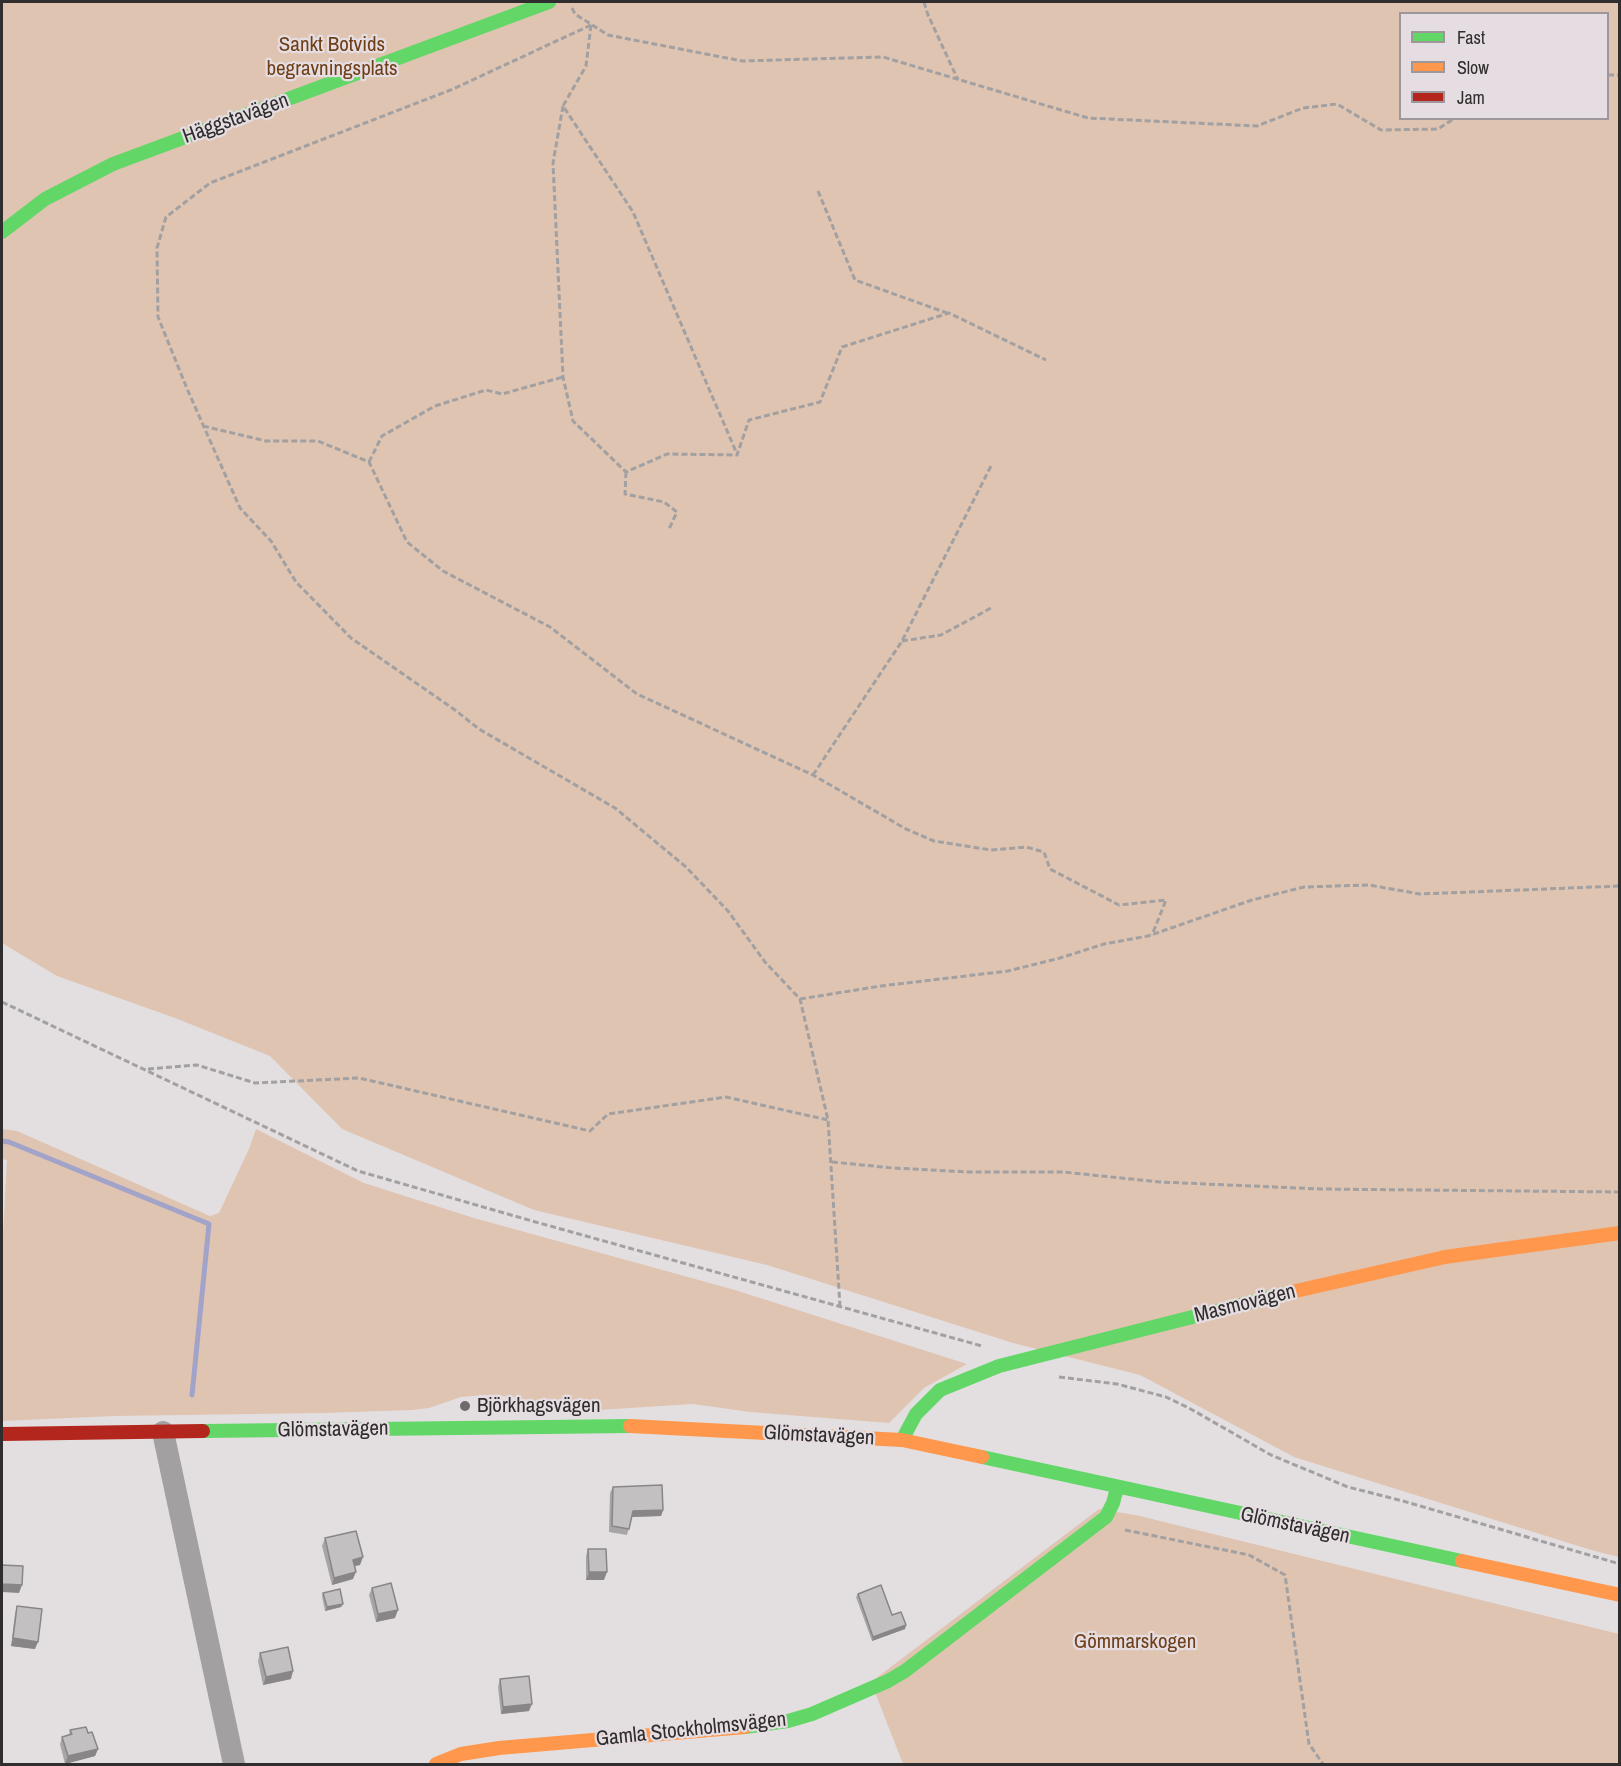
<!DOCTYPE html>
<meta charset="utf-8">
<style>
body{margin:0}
#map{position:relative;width:1621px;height:1766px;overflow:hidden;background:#e3dfe1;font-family:"Archivo Narrow",sans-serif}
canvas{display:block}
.frame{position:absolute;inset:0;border:3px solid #302d2e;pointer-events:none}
.legend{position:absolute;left:1399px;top:12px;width:210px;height:108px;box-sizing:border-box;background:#e5dde1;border:2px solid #9d9799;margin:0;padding:8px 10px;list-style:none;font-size:18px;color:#302d2e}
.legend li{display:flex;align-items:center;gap:12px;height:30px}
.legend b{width:30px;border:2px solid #9d9799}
</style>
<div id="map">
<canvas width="1621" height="1766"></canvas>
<div class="frame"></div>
<ul class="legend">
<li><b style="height:8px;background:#63d668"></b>Fast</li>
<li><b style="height:8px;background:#ff974d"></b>Slow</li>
<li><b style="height:8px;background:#b3261e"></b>Jam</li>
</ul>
</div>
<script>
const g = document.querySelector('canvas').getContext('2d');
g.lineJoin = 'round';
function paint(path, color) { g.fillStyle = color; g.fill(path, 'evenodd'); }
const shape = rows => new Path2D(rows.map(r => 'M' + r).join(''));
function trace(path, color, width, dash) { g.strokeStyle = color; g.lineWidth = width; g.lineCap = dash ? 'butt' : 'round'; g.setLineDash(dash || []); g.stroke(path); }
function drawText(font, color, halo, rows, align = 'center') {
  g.font = font + ' "Archivo Narrow",sans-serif'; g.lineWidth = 4.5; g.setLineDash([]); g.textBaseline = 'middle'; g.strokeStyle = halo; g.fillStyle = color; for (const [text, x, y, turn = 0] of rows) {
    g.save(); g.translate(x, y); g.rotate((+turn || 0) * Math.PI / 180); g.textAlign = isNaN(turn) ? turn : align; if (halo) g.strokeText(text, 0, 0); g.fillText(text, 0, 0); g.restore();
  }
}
const green = shape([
 [2,2,1619,2,1619,1557,1591,1550,1294,1457,1140,1375,1013,1343,767,1265,534,1210,342,1129,270,1056,175,1018,57,976,2,943],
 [1400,14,1608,14,1608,118,1400,118],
 [2,1129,17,1131,210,1216,219,1213,249,1149,256,1129,364,1183,474,1218,735,1290,967,1364,924,1388,889,1423,750,1412,693,1404,583,1411,514,1397,483,1395,461,1397,429,1408,412,1410,324,1413,114,1416,2,1421,2,1252,7,1160,2,1159],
 [1099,1509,1140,1516,1619,1634,1619,1764,903,1764,871,1682]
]);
const stream = shape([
 [2,1141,9,1142,209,1224,192,1395]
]);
const path = shape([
 [924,2,928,15,958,80],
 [572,8,575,14,608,35,742,61,883,57,1088,118,1257,126,1303,108,1337,104,1381,130,1438,129,1455,118],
 [591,25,453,89,210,183,166,217,157,248,158,317,188,391,240,508,271,541,296,582,351,638,455,710,479,729,615,808,686,867,728,911,765,962,800,999,828,1120,840,1306],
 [591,25,586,66,563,106,633,212,737,454],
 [1608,75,1620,75],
 [563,106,553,163,563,377,573,421,626,472,667,454,737,455,749,420,820,402,842,347,949,313,1046,360],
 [818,191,855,280,947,313],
 [203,426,266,441,318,441,369,462,407,542,443,571,550,627,637,694,813,775,906,829,934,841,991,850,1026,847,1044,852,1050,869,1119,905,1166,900,1152,935],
 [369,462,382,436,435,406,486,390,502,394,563,377],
 [626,472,625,494,664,502,677,512,669,529],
 [902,641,941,635,993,607],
 [813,775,902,641,991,466],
 [800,999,881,986,1008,971,1060,958,1104,944,1148,936,1252,900,1304,887,1369,885,1420,894,1620,886],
 [2,1002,358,1171,532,1221,982,1346],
 [148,1069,197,1065,255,1083,359,1078,590,1131,608,1114,726,1097,828,1120],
 [832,1162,893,1168,970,1172,1063,1172,1160,1182,1321,1189,1620,1192],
 [1059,1377,1117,1384,1166,1397,1189,1408,1271,1455,1348,1487,1403,1501,1620,1564],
 [1125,1530,1249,1555,1285,1575,1309,1744,1323,1764]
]);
const street = shape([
 [163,1432,234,1764]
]);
const fast = shape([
 [2,232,45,199,113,164,549,2],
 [203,1431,630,1426],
 [902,1440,916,1414,940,1390,999,1366,1287,1293],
 [982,1457,1462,1561],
 [745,1727,788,1721,812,1714,888,1681,905,1671,1106,1517,1113,1503,1117,1488]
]);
const slow = shape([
 [1287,1293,1445,1257,1620,1233],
 [630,1426,902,1440,982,1457],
 [1462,1561,1620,1595],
 [436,1764,461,1754,499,1748,745,1727]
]);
const jam = shape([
 [2,1434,203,1431]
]);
const wall = shape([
 [613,1487,663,1510,661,1516,632,1517,627,1535,609,1532,610,1493],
 [325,1538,360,1565,355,1566,353,1579,332,1585,322,1546],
 [588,1549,604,1580,586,1580,586,1556],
 [372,1588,395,1618,376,1622,369,1595],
 [323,1593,343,1604,341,1607,325,1611,322,1596],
 [858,1594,906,1625,905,1629,872,1641,856,1597],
 [17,1606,35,1649,11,1646,15,1614],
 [260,1653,291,1679,263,1685,258,1661],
 [500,1679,529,1711,501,1714,498,1687],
 [70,1730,88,1733,98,1749,95,1756,65,1764,60,1744,62,1737,69,1735]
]);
const shadedWall = shape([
 [663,1510,661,1516,630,1517,633,1511],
 [363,1557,360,1565,350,1567,353,1560],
 [356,1572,353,1579,332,1585,334,1578],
 [589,1572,607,1572,604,1580,586,1580],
 [2,1584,22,1585,19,1593,2,1592],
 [343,1604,341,1607,325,1611,327,1607],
 [398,1610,395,1618,376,1622,378,1614],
 [906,1625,905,1629,872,1641,873,1637],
 [13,1638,38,1642,35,1649,11,1646],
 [293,1671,291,1679,263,1685,266,1677],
 [532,1704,529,1711,501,1714,503,1707],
 [98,1749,95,1756,65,1764,68,1756]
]);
const building = shape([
 [662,1485,663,1510,633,1511,629,1529,612,1526,613,1487,662,1485],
 [356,1531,363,1557,353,1560,356,1572,334,1578,325,1538,356,1531],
 [588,1549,606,1549,607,1572,589,1572,588,1549],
 [2,1565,23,1566,22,1585,2,1584,2,1565],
 [391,1583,398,1610,378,1614,372,1588,391,1583],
 [881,1585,892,1615,901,1612,906,1625,873,1637,858,1594,881,1585],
 [340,1589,343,1604,327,1607,323,1593,340,1589],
 [17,1606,42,1609,38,1642,13,1638,17,1606],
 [288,1647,293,1671,266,1677,260,1653,288,1647],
 [529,1676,532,1704,503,1707,500,1679,529,1676],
 [86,1727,88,1733,92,1732,98,1749,68,1756,62,1737,72,1734,70,1730,86,1727]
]);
const markers = [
 [465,1406,6,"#6f6b6d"]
];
const parkNames = [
 ["Sankt Botvids",332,45],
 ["begravningsplats",332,69],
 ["Gömmarskogen",1135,1642]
];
const streetNames = [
 ["Häggstavägen",236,119,-20],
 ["Masmovägen",1245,1304,-14],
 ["Glömstavägen",333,1430,-1],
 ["Glömstavägen",819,1436,3],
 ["Glömstavägen",1295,1526,12],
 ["Gamla Stockholmsvägen",691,1730,-6]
];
const poiNames = [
 ["Björkhagsvägen",477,1406]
];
paint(green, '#dfc4b2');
trace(stream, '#a2a3c8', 5);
trace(path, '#a2a0a1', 3, [6, 3]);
trace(street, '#a2a0a0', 22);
trace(fast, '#63d668', 14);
trace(slow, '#ff974d', 14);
trace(jam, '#b3261e', 14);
paint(wall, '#a8a5a6');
paint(shadedWall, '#888687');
paint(building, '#c3c0c1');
trace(building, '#888687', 1.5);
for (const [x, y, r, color] of markers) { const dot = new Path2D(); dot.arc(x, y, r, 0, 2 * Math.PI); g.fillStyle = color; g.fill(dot); trace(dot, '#e5dde1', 2); }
drawText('21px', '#6f3f18', '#e5dde1', parkNames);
drawText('21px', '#302d2e', '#e5dde1', streetNames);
drawText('21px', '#302d2e', '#e5dde1', poiNames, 'left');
</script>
